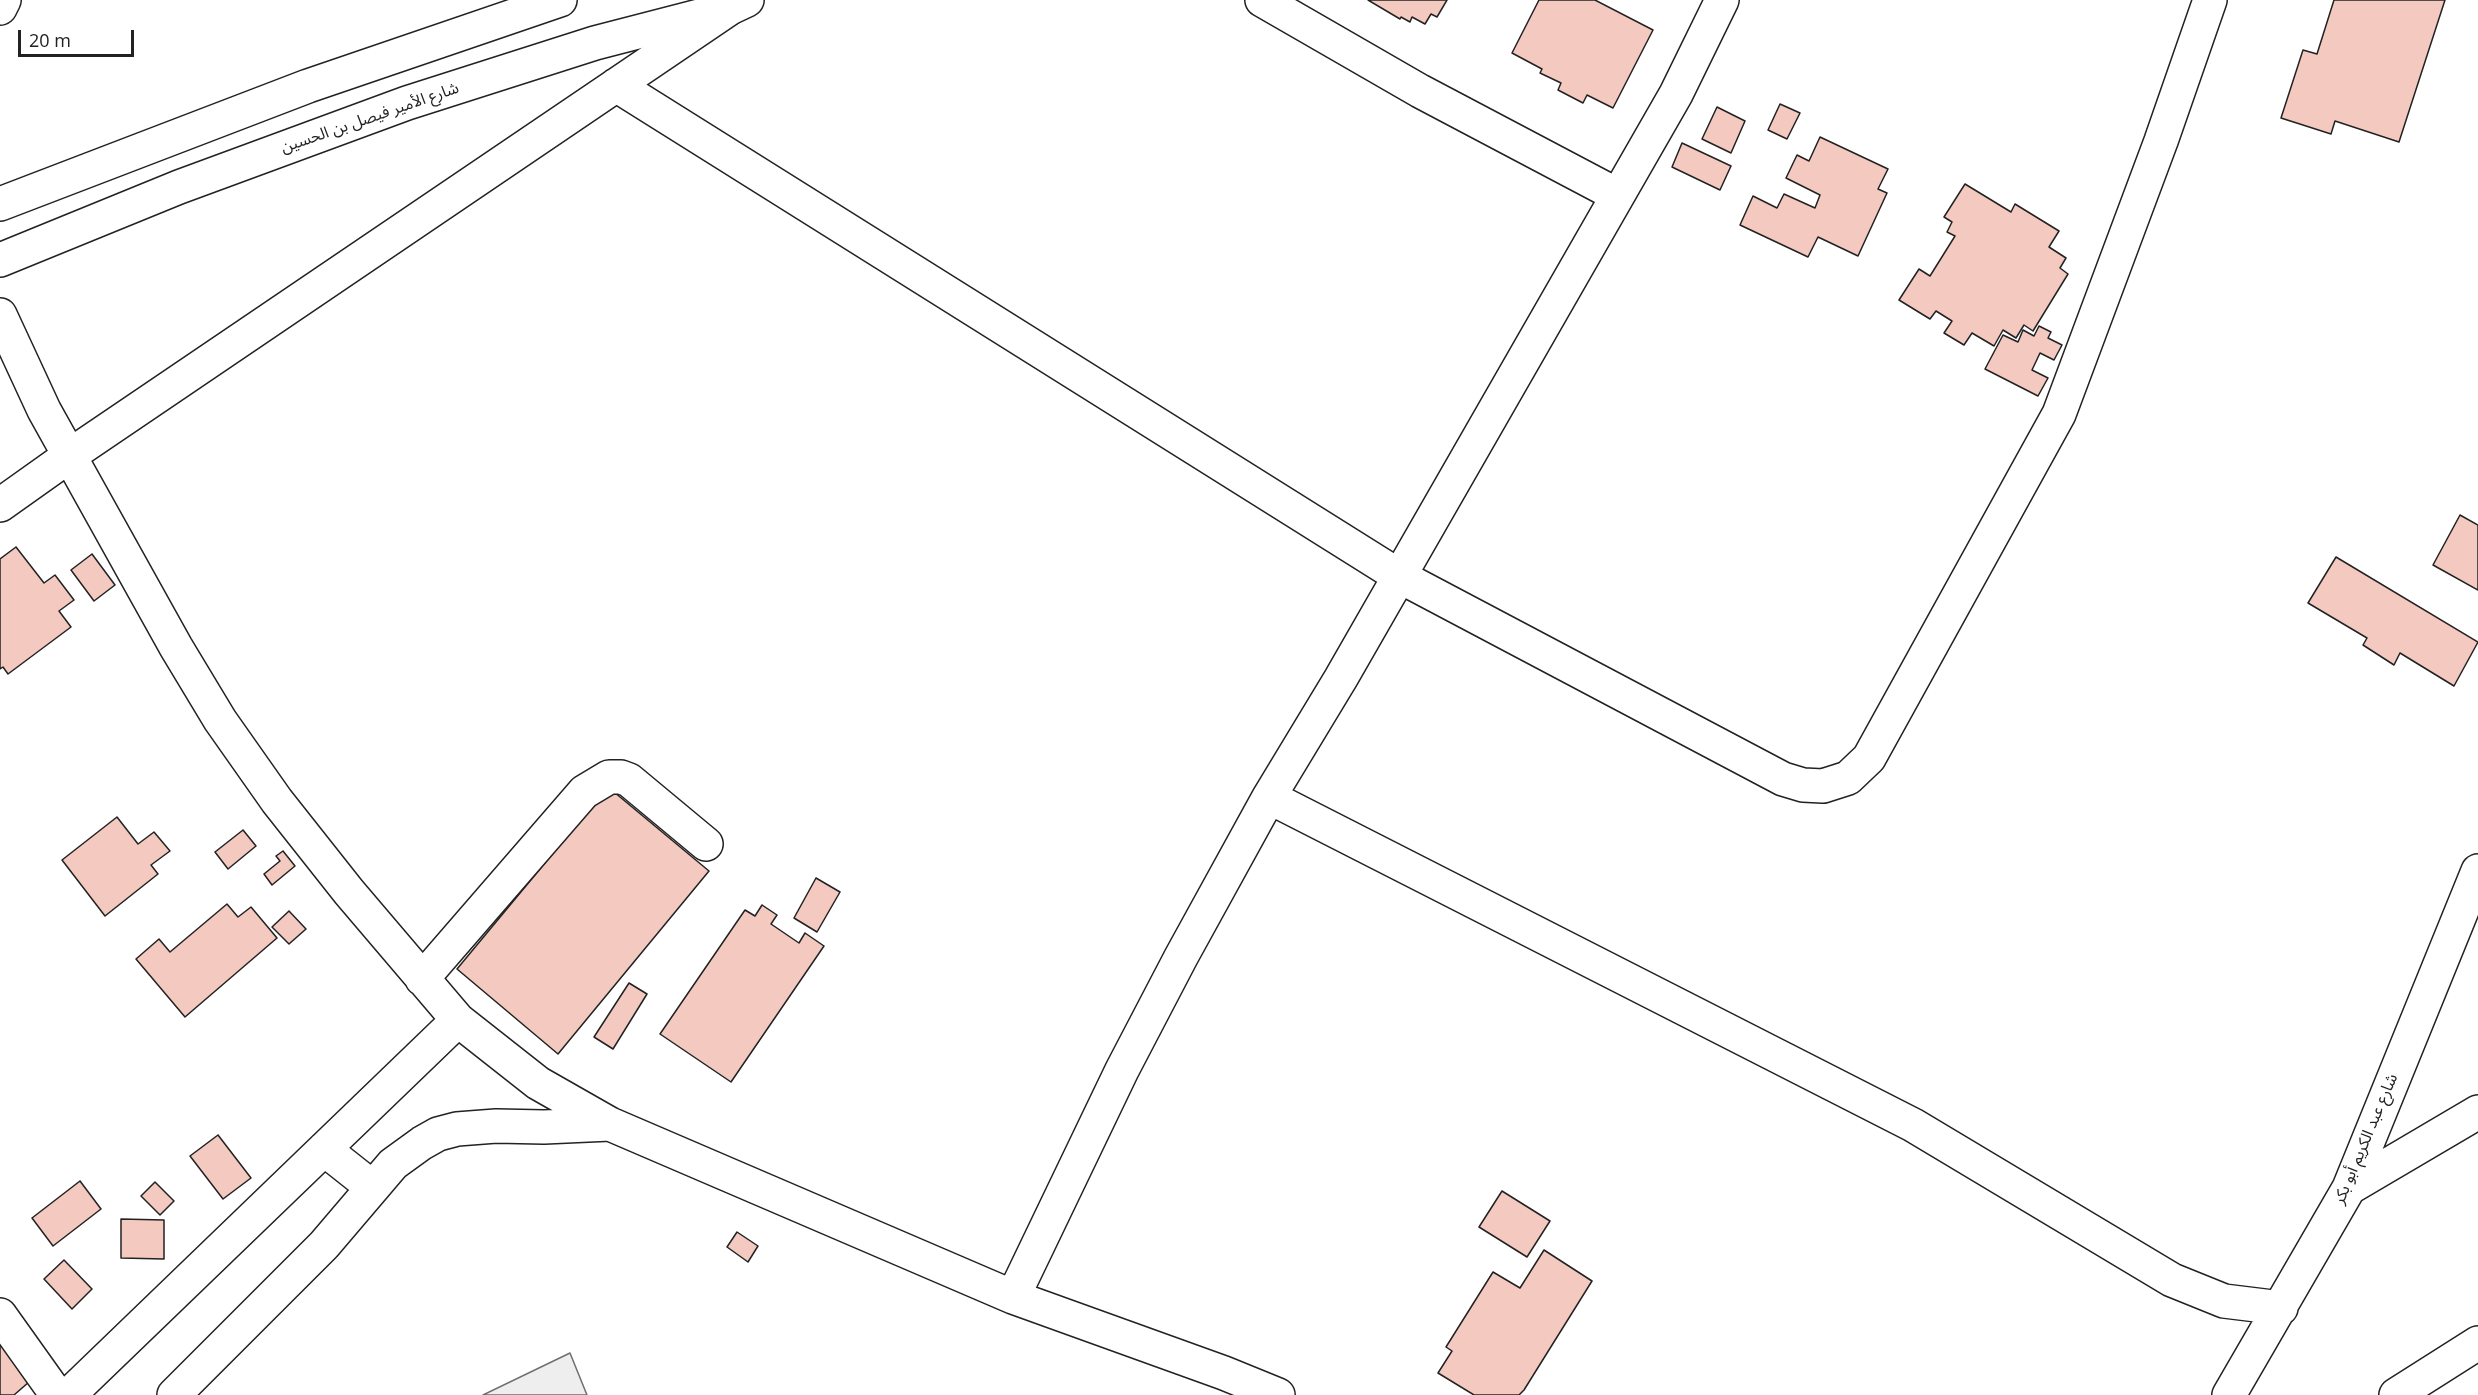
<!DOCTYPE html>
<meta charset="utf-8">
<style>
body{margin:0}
#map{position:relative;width:2478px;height:1395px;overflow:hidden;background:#fff;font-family:"Open Sans",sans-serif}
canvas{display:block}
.scale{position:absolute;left:18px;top:30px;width:116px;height:27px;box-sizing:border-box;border:3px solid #222;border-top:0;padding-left:8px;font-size:18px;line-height:21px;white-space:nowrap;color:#222;-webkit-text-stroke:4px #fff;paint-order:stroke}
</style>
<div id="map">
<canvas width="2478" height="1395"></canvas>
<div class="scale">20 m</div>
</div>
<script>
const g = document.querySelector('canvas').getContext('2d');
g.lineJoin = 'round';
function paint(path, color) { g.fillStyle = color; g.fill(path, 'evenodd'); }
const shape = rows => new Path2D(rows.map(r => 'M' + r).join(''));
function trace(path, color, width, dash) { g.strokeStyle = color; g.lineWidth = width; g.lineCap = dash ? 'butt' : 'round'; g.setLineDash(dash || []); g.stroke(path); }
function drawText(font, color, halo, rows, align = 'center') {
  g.font = font + ' "Open Sans","Noto Sans Arabic",sans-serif'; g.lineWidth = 4.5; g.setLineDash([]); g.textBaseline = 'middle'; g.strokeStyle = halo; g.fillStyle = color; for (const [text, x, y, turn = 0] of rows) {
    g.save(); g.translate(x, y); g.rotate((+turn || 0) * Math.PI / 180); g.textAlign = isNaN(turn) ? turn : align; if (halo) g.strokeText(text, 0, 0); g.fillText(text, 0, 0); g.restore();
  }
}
const green = shape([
 [570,1353,587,1395,483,1395,570,1353]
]);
const building = shape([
 [1368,0,1447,0,1437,17,1431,14,1425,24,1412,17,1410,22,1401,17,1400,19,1368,0],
 [1539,0,1595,0,1653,30,1613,108,1587,95,1583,103,1558,90,1561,83,1540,73,1542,69,1512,53,1539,0],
 [2334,0,2445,0,2399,142,2335,121,2331,134,2281,118,2303,50,2317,54,2334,0],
 [1780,104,1800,113,1787,139,1768,130,1780,104],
 [1717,107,1745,121,1731,153,1702,139,1717,107],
 [1820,137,1888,169,1878,189,1887,193,1858,256,1818,237,1808,257,1740,225,1753,196,1777,208,1784,194,1815,208,1820,195,1786,178,1797,155,1809,161,1820,137],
 [1682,143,1731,166,1720,190,1672,167,1682,143],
 [1965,184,2011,212,2015,204,2059,231,2049,247,2066,258,2060,268,2068,274,2033,331,2024,325,2016,338,2003,330,1994,346,1972,333,1964,345,1944,333,1952,321,1936,311,1930,319,1899,300,1919,269,1930,276,1955,236,1947,232,1952,222,1944,217,1965,184],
 [2039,326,2051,332,2048,338,2062,345,2054,360,2040,353,2032,370,2048,378,2038,396,1985,369,2003,335,2018,342,2023,330,2034,336,2039,326],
 [2460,515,2478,525,2478,590,2433,565,2460,515],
 [16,547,44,583,55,575,74,600,59,611,71,627,8,674,3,667,0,669,0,559,16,547],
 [92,554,115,585,94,601,71,570,92,554],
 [2336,557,2478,642,2454,686,2400,653,2394,665,2363,645,2367,638,2308,603,2336,557],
 [608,787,709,871,558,1054,457,969,608,787],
 [117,817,138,844,154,832,170,851,151,865,158,874,105,916,62,860,117,817],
 [243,830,256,846,228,869,215,852,243,830],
 [283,851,295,866,272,885,264,874,280,861,276,856,283,851],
 [816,878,840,892,817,932,794,918,816,878],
 [227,904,238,917,251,907,277,938,185,1017,136,959,159,939,170,952,227,904],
 [762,905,777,915,771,924,799,943,805,933,824,946,731,1082,660,1034,745,910,755,916,762,905],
 [289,911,306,929,289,944,272,927,289,911],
 [629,983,647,994,613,1049,594,1037,629,983],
 [218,1135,251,1178,223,1199,190,1156,218,1135],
 [80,1181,101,1209,53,1246,32,1218,80,1181],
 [155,1182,174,1201,160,1215,141,1196,155,1182],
 [1502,1191,1550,1221,1527,1257,1479,1227,1502,1191],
 [121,1219,164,1220,164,1259,121,1258,121,1219],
 [737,1232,758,1246,748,1262,727,1247,737,1232],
 [1544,1250,1592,1281,1524,1390,1519,1395,1474,1395,1438,1373,1452,1351,1446,1347,1493,1272,1520,1288,1544,1250],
 [64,1260,92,1289,72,1309,44,1279,64,1260],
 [0,1332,37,1375,14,1395,0,1395,0,1332]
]);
const street = shape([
 [1262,0,1420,91,1617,195],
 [0,8,4,0],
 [616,85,1399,576,1783,779,1803,785,1823,786,1848,778,1869,758,2059,414,2161,141,2210,0],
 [0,315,44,410,176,647,220,720,277,801,349,892,458,1020,69,1395],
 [0,505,69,456,727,10],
 [1269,797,1913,1125,2172,1280,2224,1301,2281,1308],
 [422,979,584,792,609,777,621,777,629,780,706,844],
 [458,1020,538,1083,610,1124,1013,1297,1224,1373,1278,1395],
 [324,1149,372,1187],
 [2349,1188,2478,1112],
 [1013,1297,1122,1070,1181,957,1269,797,1341,678,1676,94,1722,0],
 [0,1315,57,1395],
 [174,1395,324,1245,393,1164,422,1143,438,1134,457,1129,496,1126,544,1127,610,1124],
 [2229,1395,2349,1188,2478,871],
 [2396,1395,2478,1343]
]);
const secondary = shape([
 [0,204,308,86,560,0],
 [0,260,179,187,407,103,595,43,730,8,747,0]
]);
const streetNames = [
 ["شارع الأمير فيصل بن الحسين",370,118,-19],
 ["شارع عبد الكريم أبو بكر",2366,1139,-67]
];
paint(green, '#eee');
trace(green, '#6f6f6f', 1.5);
paint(building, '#f3c9c0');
trace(building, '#222', 1.5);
trace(street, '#222', 36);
trace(secondary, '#222', 36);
trace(street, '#fff', 33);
trace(secondary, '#fff', 33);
drawText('16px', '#222', '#fff', streetNames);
</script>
